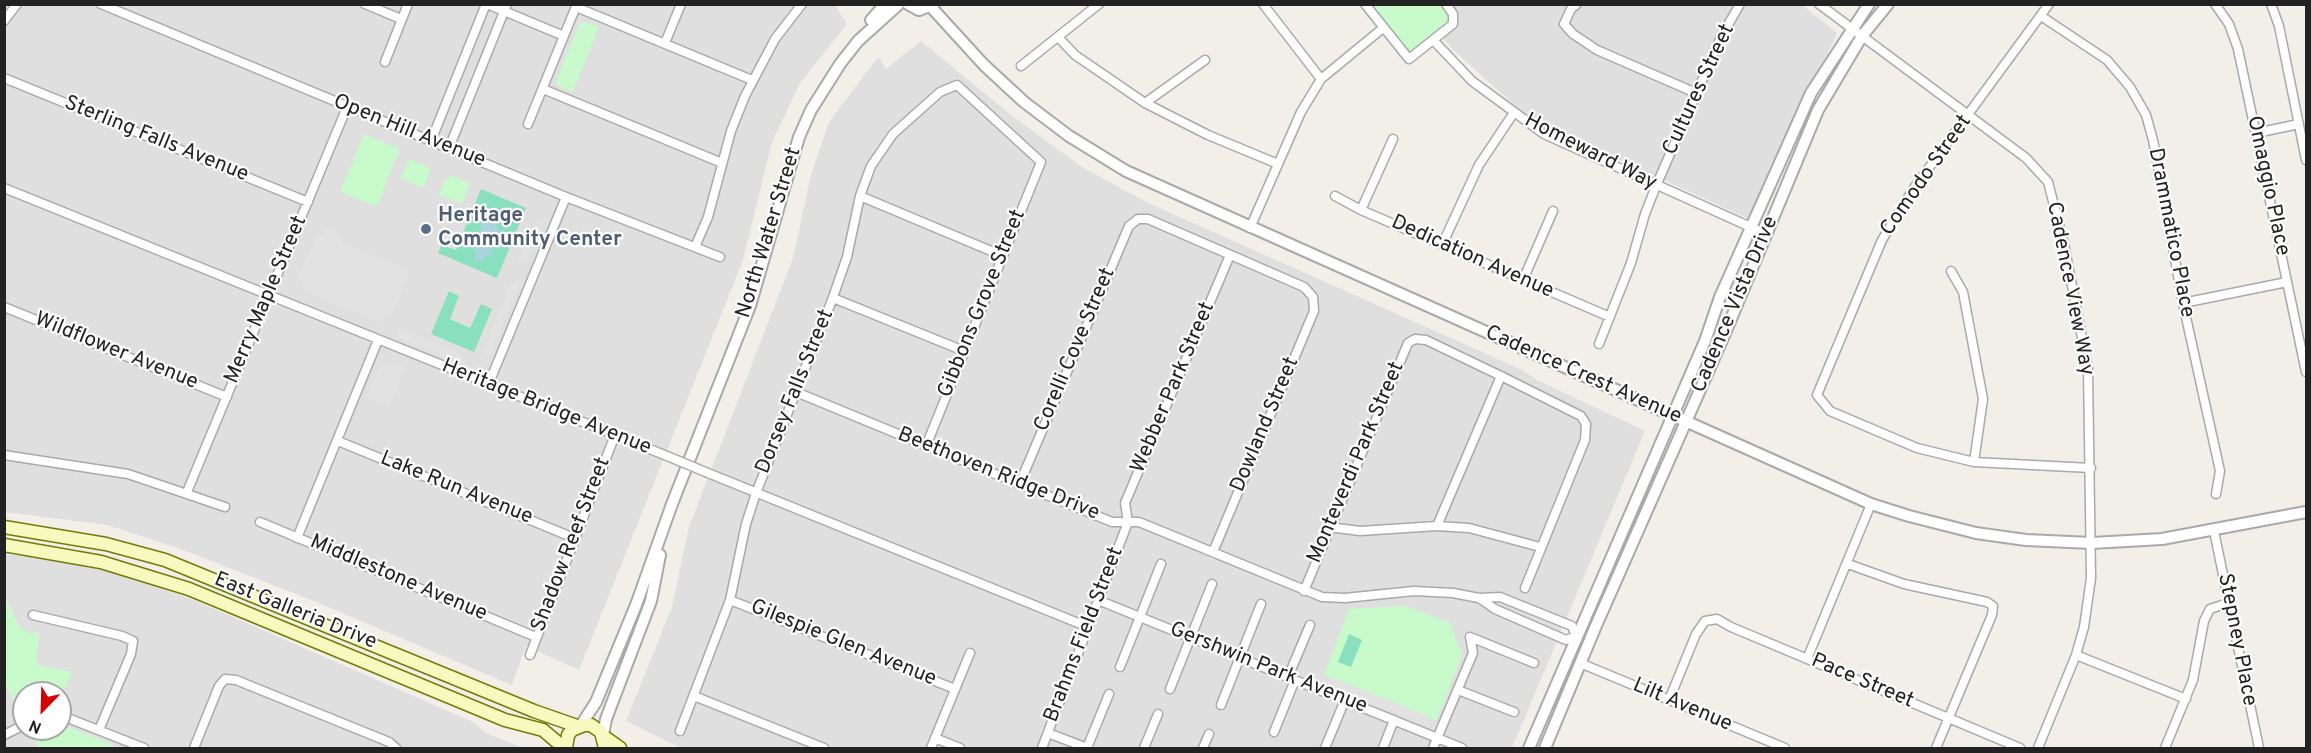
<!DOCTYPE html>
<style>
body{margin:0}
#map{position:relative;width:2311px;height:753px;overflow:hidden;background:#f2efe9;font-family:Overpass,sans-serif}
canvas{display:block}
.frame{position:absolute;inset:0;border:6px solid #222;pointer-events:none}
.north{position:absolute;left:12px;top:681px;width:60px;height:60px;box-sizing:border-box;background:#fff;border:2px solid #a7a7a7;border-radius:50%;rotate:203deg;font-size:16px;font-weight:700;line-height:24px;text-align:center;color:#222}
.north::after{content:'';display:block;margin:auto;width:21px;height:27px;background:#d40000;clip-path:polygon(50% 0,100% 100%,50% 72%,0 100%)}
</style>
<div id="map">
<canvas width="2311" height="753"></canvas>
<div class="frame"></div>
<div class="north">N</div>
</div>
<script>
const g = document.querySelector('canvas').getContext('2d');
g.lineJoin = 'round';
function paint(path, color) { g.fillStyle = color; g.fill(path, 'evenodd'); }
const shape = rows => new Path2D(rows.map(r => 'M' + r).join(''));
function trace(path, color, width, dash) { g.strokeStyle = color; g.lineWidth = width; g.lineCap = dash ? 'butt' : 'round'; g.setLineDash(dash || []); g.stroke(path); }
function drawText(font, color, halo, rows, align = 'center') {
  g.font = font + ' Overpass,sans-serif'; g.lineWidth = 4.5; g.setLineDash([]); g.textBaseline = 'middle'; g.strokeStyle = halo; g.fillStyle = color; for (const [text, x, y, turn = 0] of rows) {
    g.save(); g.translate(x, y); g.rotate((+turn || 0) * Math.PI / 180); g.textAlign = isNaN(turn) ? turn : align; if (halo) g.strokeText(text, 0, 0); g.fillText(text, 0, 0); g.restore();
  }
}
const residential = shape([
 [834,4,847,24,800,83,772,142,743,260,579,670,526,646,512,685,314,601,178,548,107,525,5,512,5,5],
 [1417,5,1802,5,1837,33,1751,220,1530,119,1452,49],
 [921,41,1011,115,1082,167,1146,202,1482,352,1522,370,1537,380,1645,431,1512,748,681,748,626,721,672,607,689,527,793,258,811,175,829,122,878,57,886,69],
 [4,554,49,559,116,573,194,600,473,722,486,733,523,748,113,748,114,745,60,724,60,700,71,672,38,665,36,658,39,633,32,634,20,628,5,597],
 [4,682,22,715,24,714,24,729,33,729,30,731,39,748,5,748]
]);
const park = shape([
 [1368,5,1439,5,1450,18,1448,24,1414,52,1408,52],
 [585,22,599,27,573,92,558,86,556,81,580,23],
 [366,135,398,148,399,151,389,176,386,176,388,179,378,204,374,206,343,193,341,189,351,165,355,164,353,161,363,136],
 [409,159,430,168,424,188,401,179],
 [450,175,470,183,462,204,439,195,445,179,448,180],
 [4,597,20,628,32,634,39,632,36,658,38,665,72,672,60,700,60,693,24,693,22,715,5,682],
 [1406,606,1450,623,1462,655,1436,721,1324,675,1349,609],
 [60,724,114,745,113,748,39,748,30,731,60,729]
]);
const pitch = shape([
 [481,189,526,208,497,278,438,253,441,245,456,250],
 [484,222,488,224,498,237,489,256,473,249],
 [449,291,459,296,450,319,470,328,481,304,492,309,474,352,431,334],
 [1349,634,1362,640,1351,667,1338,662]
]);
const parking = shape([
 [546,218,528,261,517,266,535,222],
 [326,228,342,235,341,243,410,271,391,317,384,316,381,322,302,290,304,282,297,279,317,233,323,235],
 [521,279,490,355,479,359,510,285],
 [395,327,461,354,465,365,399,338],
 [381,362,394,367,397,362,406,366,390,405,367,396],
 [1331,677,1430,717,1426,725,1327,685]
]);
const water = shape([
 [492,216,499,219,496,227,500,229,490,256,485,254,482,262,474,259,477,251,473,249,484,222,488,224]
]);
const minor = shape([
 [101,4,566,197,720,257],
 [365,4,401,19],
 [487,4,564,36],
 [1263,4,1321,79],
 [1365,4,1409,59,1453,24,1453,14,1446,4],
 [1577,4,1571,9,1564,24,1573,34,1597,50,1696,93],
 [1819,4,2026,158,2048,182,2064,244,2088,369,2091,578,2084,627,2076,655,2038,748],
 [2049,4,1914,188,1882,240,1817,395,1830,411,1917,448,1974,462,2091,468],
 [2215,4,2229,24,2238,49,2306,372],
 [2271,4,2279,26,2306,160],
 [576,7,752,80],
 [2041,16,2107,60,2130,87,2146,115,2153,140,2184,308,2220,471,2216,494],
 [4,21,17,4],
 [1058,37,1075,55,1145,103,1208,135,1278,164],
 [1434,41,1472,81,1544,134,1766,234],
 [665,43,681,4],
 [385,62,408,4],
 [1021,66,1099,4],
 [4,78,308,202],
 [543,89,722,163],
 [1145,103,1205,60],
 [528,124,577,4],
 [2256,133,2299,124],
 [431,141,486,4],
 [449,148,507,4],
 [4,188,667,456],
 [860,196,1003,256],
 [1335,196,1361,210,1610,317],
 [1361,210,1393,139],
 [1250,228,1301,112,1321,79,1383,28],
 [1442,245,1479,165,1513,114],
 [695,247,708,217,731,131,745,96,775,39,802,4],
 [1951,271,1963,292,1983,399,1974,462],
 [1523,280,1553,211],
 [833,298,964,351],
 [2183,303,2287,282],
 [4,307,227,397],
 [1599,344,1631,263,1645,214,1656,186,1721,37,1740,4],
 [489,383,566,197],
 [796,392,1112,522,1139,522,1322,597,1345,598,1414,591,1453,593,1479,598,1500,597,1572,626,1576,636,1566,640,1495,609,1479,598],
 [338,441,574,538],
 [4,455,128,474,225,507],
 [708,473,1088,627],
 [1019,485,1129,226,1138,219,1148,219,1304,287,1313,297,1314,311,1213,552],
 [187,492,347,107],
 [260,522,536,637],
 [1437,526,1501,376],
 [1329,527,1360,531,1437,526,1469,528,1540,547],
 [2214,531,2259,748],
 [297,538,378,340],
 [1848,564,1904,584,1987,602,1993,606,1992,615,1936,748],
 [1304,591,1408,343,1415,339,1426,340,1501,376,1581,416,1586,424,1585,440,1525,588],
 [730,600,955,689],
 [1098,600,1462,748],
 [33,615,122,636,133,641,131,654,99,730],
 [1470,637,1534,663],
 [530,655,615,435],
 [2076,655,2186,699],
 [1807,659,1871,504],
 [1580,663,1785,748],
 [1120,667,1161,564],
 [1288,677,1310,625],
 [1170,689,1212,584],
 [1458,690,1514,712],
 [694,696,824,748],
 [1669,700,1696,634,1705,621,1717,619,1731,627,2020,748],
 [1221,705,1261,604],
 [60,715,144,748],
 [680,731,730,600,746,524,756,493,832,300,847,257,860,196,871,166,893,134,940,92,957,85,1041,162,926,446],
 [1274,732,1295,680],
 [1048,733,1087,748],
 [4,735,24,725],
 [935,738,960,748],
 [194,748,219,686,225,679,236,680,389,742,396,748],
 [931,748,970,653],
 [1042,748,1128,522,1125,503,1230,255],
 [1087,748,1109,694],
 [1144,748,1158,714],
 [1203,748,1209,734],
 [1325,748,1345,700],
 [1383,748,1394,720],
 [1433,748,1473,653,1470,637],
 [2165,748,2193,680,2204,621,2210,609,2228,603]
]);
const tertiary = shape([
 [908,4,919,10,934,4],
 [931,7,984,65,1024,102,1069,136,1126,171,1871,504,1909,516,1976,533,2026,540,2092,543,2162,539,2306,512],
 [871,20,885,4],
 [581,725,596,702,636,605,672,504,750,306,799,137,811,110,840,64,858,41,899,4],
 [603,735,606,719,651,601,660,555],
 [1529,748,1705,341,1720,297,1811,93,1869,4],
 [1545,748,1595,628,1726,331,1818,110,1862,36,1888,4]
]);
const secondary = shape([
 [4,527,106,544,165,560,534,711,577,726],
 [4,545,101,562,189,589,505,720,543,730,564,748],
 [603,736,620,748],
 [566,748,568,735,572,730,584,725,591,725,601,732,605,748]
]);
const minorBridge = shape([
 [667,456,708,473]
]);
const markers = [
 [426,229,6,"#5c6f8a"]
];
const streetNames = [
 ["Cultures Street",1700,90,-65],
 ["Open Hill Avenue",409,132,22],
 ["Sterling Falls Avenue",156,140,22],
 ["Homeward Way",1590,153,27],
 ["Comodo Street",1927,176,-55],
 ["Omaggio Place",2267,186,78],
 ["North Water Street",770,233,-73],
 ["Drammatico Place",2170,233,79],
 ["Dedication Avenue",1472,258,24],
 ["Cadence View Way",2069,289,79],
 ["Merry Maple Street",267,300,-67],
 ["Gibbons Grove Street",983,304,-68],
 ["Cadence Vista Drive",1736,305,-67],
 ["Corelli Cove Street",1076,350,-67],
 ["Wildflower Avenue",116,352,22],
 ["Cadence Crest Avenue",1583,376,24],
 ["Webber Park Street",1174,388,-67],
 ["Dorsey Falls Street",796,392,-68],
 ["Heritage Bridge Avenue",546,408,22],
 ["Dowland Street",1266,425,-67],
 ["Monteverdi Park Street",1357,463,-67],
 ["Beethoven Ridge Drive",998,475,22],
 ["Lake Run Avenue",456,489,22],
 ["Shadow Reef Street",572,545,-69],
 ["Middlestone Avenue",398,579,23],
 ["East Galleria Drive",295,612,22],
 ["Brahms Field Street",1085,635,-69],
 ["Stepney Place",2236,640,79],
 ["Gilespie Glen Avenue",843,644,22],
 ["Gershwin Park Avenue",1268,669,22],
 ["Pace Street",1862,682,23],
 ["Lilt Avenue",1682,706,23]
];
const serviceNames = [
 ["Heritage",438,217],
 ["Community Center",438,241]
];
paint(residential, '#e0dfdf');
paint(park, '#c8facc');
paint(pitch, '#88e0be');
paint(parking, '#e2e2e2');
paint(water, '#aad3df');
trace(minor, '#a9a9a9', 11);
trace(tertiary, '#a9a9a9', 14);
trace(secondary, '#707d05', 15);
trace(minor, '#fff', 8);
trace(tertiary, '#fff', 10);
trace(secondary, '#f7fabf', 12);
trace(minorBridge, '#a9a9a9', 11, []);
trace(minorBridge, '#fff', 8);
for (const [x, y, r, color] of markers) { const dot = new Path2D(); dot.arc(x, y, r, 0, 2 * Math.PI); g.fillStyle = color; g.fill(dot); trace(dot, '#fff', 2); }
drawText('21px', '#222', '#fff', streetNames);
drawText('bold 21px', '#4e5e75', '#fff', serviceNames, 'left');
</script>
